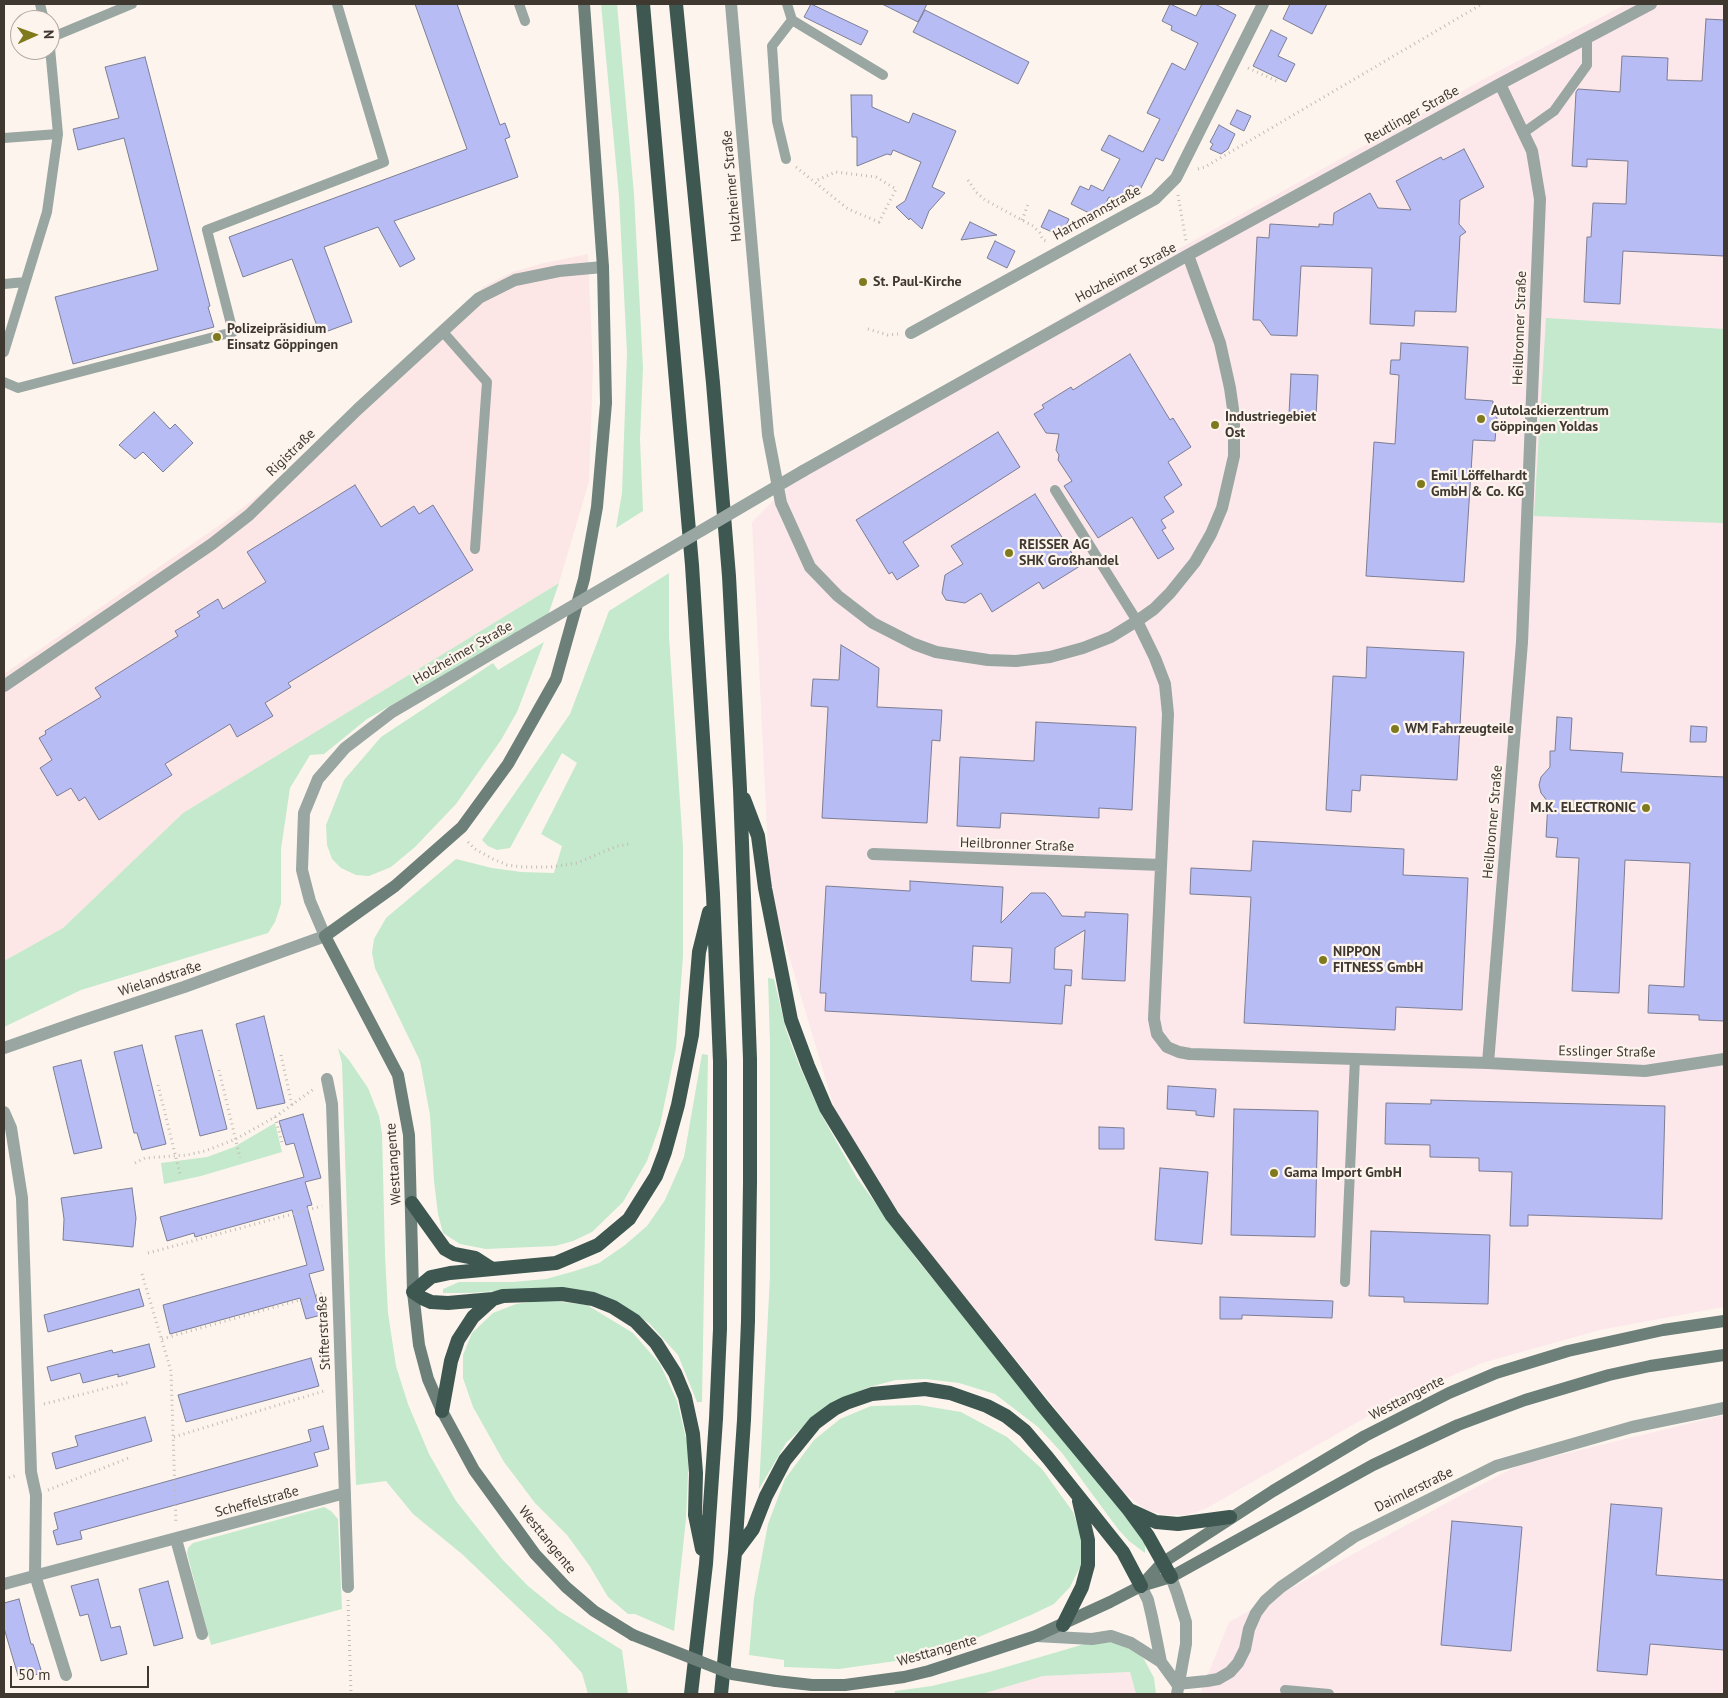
<!DOCTYPE html>
<meta charset="utf-8">
<style>
body{margin:0}
#map{position:relative;width:1728px;height:1698px;overflow:hidden;background:#fdf5ed;font-family:"PT Sans",sans-serif}
canvas{display:block}
.frame{position:absolute;inset:0;border:5px solid #3f3830;pointer-events:none}
.north{position:absolute;left:10px;top:10px;width:50px;height:50px;box-sizing:border-box;background:#fdf5ed;border:1px solid #b1a9a1;border-radius:50%;rotate:88deg;font-size:14px;font-weight:700;line-height:20px;text-align:center;color:#3f3830}
.north::after{content:'';display:block;margin:auto;width:18px;height:22px;background:#807a1f;clip-path:polygon(50% 0,100% 100%,50% 72%,0 100%)}
.scale{position:absolute;left:10px;top:1666px;width:139px;height:22px;box-sizing:border-box;border:2px solid #3f3830;border-top:0;padding-left:6px;font-size:15px;line-height:18px;white-space:nowrap;color:#3f3830;-webkit-text-stroke:4px #fdf5ed;paint-order:stroke}
</style>
<div id="map">
<canvas width="1728" height="1698"></canvas>
<div class="frame"></div>
<div class="north">N</div>
<div class="scale">50 m</div>
</div>
<script>
const g = document.querySelector('canvas').getContext('2d');
g.lineJoin = 'round';
function paint(path, color) { g.fillStyle = color; g.fill(path, 'evenodd'); }
const shape = rows => new Path2D(rows.map(r => 'M' + r).join(''));
function trace(path, color, width, dash) { g.strokeStyle = color; g.lineWidth = width; g.lineCap = dash ? 'butt' : 'round'; g.setLineDash(dash || []); g.stroke(path); }
function drawText(font, color, halo, rows, align = 'center') {
  g.font = font + ' "PT Sans",sans-serif'; g.lineWidth = 4.5; g.setLineDash([]); g.textBaseline = 'middle'; g.strokeStyle = halo; g.fillStyle = color; for (const [text, x, y, turn = 0] of rows) {
    g.save(); g.translate(x, y); g.rotate((+turn || 0) * Math.PI / 180); g.textAlign = isNaN(turn) ? turn : align; if (halo) g.strokeText(text, 0, 0); g.fillText(text, 0, 0); g.restore();
  }
}
const commercial = shape([
 [1626,4,1724,4,1724,1307,1600,1330,1482,1363,1400,1398,1205,1509,1186,1515,1165,1515,1146,1510,1122,1491,904,1221,835,1111,770,892,752,522,803,471,1182,247,1495,73],
 [1724,1415,1724,1694,1200,1694,1229,1622,1454,1499,1519,1465],
 [1130,1672,1136,1694,982,1694,1043,1676]
]);
const industrial = shape([
 [588,254,593,368,589,482,559,583,183,813,63,928,4,961,4,674,224,522,265,490,483,287,512,272,544,263]
]);
const green = shape([
 [601,4,617,4,634,194,643,368,640,439,643,511,616,528,622,493,627,353,619,196],
 [1546,318,1724,329,1724,523,1534,516],
 [669,573,669,636,683,847,683,956,676,1048,660,1125,647,1161,623,1202,592,1232,573,1241,555,1246,486,1249,460,1244,443,1233,438,1214,434,1181,430,1115,420,1061,375,968,372,953,374,939,386,918,456,859,492,868,521,872,554,873,562,846,541,834,577,763,562,753,510,848,497,850,488,846,482,840,570,714,609,611],
 [559,583,547,618,367,719,324,754,310,755,290,788,281,849,281,904,275,922,268,933,81,990,4,1027,4,961,63,928,183,813],
 [544,642,517,712,501,740,456,804,415,847,391,867,369,876,356,875,341,868,332,859,327,845,326,825,344,780,381,737,493,663,498,670],
 [768,978,774,979,786,1030,799,1065,822,1116,857,1178,918,1261,1132,1521,1145,1544,1145,1553,1129,1541,1118,1529,1062,1453,1038,1427,995,1394,959,1383,926,1379,896,1380,869,1387,850,1395,825,1409,804,1426,786,1443,759,1489,770,1276,770,1042],
 [338,1048,349,1060,368,1088,379,1116,382,1133,385,1255,388,1313,396,1366,408,1404,429,1454,456,1501,502,1559,528,1586,559,1611,622,1650,628,1694,588,1694,582,1673,551,1639,462,1554,413,1514,386,1481,356,1485,342,1063],
 [702,1054,708,1055,702,1402,697,1402,678,1355,649,1323,620,1306,521,1289,470,1293,443,1293,443,1289,459,1282,513,1282,546,1279,575,1271,599,1263,625,1245,647,1226,665,1200,684,1157],
 [275,1123,282,1152,201,1176,164,1184,161,1163,207,1157,234,1147],
 [545,1300,587,1305,633,1333,660,1364,677,1401,689,1451,686,1519,674,1631,635,1614,628,1614,608,1597,589,1565,567,1535,535,1503,504,1462,473,1407,463,1378,463,1355,472,1333,493,1313,516,1304],
 [919,1405,961,1412,1007,1437,1042,1469,1073,1512,1082,1539,1082,1563,1070,1587,1054,1604,1031,1615,974,1639,910,1659,839,1669,784,1667,784,1660,749,1655,754,1598,768,1524,785,1479,814,1440,840,1419,871,1406],
 [324,1507,331,1511,338,1519,342,1609,211,1645,187,1553,188,1548,193,1543],
 [1109,1640,1137,1652,1144,1659,1154,1678,1156,1694,1136,1694,1130,1672,1043,1676,982,1694,894,1694,895,1691,932,1686,989,1672,1088,1643]
]);
const building = shape([
 [415,4,457,4,500,125,505,123,510,137,505,139,518,177,394,221,415,259,400,267,378,227,324,247,352,322,320,334,292,259,243,277,229,237,467,149,415,4],
 [811,4,868,31,861,45,804,17,811,4],
 [882,4,927,4,918,22,882,4],
 [1170,4,1196,16,1202,4,1215,4,1236,15,1163,161,1156,158,1140,190,1130,185,1122,203,1109,197,1101,212,1096,210,1093,215,1071,204,1080,186,1089,190,1091,185,1103,191,1120,159,1101,150,1109,135,1143,152,1160,119,1147,113,1172,63,1185,70,1198,43,1171,30,1172,26,1162,21,1170,4],
 [1290,4,1327,4,1312,34,1283,19,1290,4],
 [925,10,1029,62,1018,84,913,32,925,10],
 [1706,19,1724,20,1724,256,1623,251,1620,304,1584,302,1587,237,1591,237,1593,203,1626,204,1628,161,1587,159,1587,167,1572,166,1576,92,1578,89,1620,92,1622,56,1668,58,1667,80,1702,81,1706,19],
 [1271,30,1287,38,1278,56,1295,64,1286,82,1253,66,1271,30],
 [145,57,210,306,208,307,214,327,73,364,55,297,158,270,124,138,78,150,73,129,119,118,105,67,145,57],
 [851,95,872,95,872,107,909,123,913,113,956,131,932,187,945,193,929,211,922,229,910,218,909,220,896,207,905,201,921,162,893,150,891,155,887,154,857,166,857,137,852,137,851,95],
 [1237,110,1251,116,1244,131,1230,124,1237,110],
 [1219,125,1235,134,1228,149,1221,154,1210,149,1213,144,1210,142,1219,125],
 [1464,149,1484,187,1460,200,1459,224,1466,232,1460,236,1456,312,1415,311,1414,326,1370,324,1372,268,1301,266,1297,336,1271,335,1260,320,1253,320,1257,237,1269,238,1270,224,1319,227,1319,224,1333,225,1334,213,1370,193,1378,208,1411,210,1396,181,1441,157,1443,160,1464,149],
 [1049,210,1069,219,1061,236,1041,227,1049,210],
 [970,222,997,235,961,240,970,222],
 [995,241,1015,251,1007,268,987,258,995,241],
 [1401,343,1468,347,1465,399,1493,401,1492,415,1497,416,1495,441,1473,440,1464,582,1366,576,1374,442,1395,444,1399,375,1390,374,1391,360,1400,360,1401,343],
 [1130,354,1170,420,1173,418,1191,447,1168,462,1182,485,1164,497,1174,512,1161,520,1166,528,1162,530,1174,549,1158,559,1132,517,1098,538,1064,486,1072,481,1058,460,1059,455,1056,450,1059,434,1046,433,1034,414,1044,408,1042,405,1071,387,1073,390,1130,354],
 [1291,374,1318,375,1316,416,1289,414,1291,374],
 [154,412,170,429,175,424,193,443,163,472,143,452,135,459,119,445,154,412],
 [998,432,1020,467,903,542,919,566,897,580,892,572,889,574,856,520,998,432],
 [355,485,381,527,414,506,419,514,433,505,473,570,288,683,291,687,265,703,273,716,237,737,230,724,165,764,172,775,99,820,85,797,79,801,71,788,57,796,40,768,52,760,39,738,46,734,45,731,101,697,95,688,178,636,175,631,200,616,197,612,218,599,223,609,266,582,247,552,355,485],
 [1035,494,1080,566,1043,589,1039,582,992,612,981,593,965,603,946,600,942,593,945,575,963,564,951,546,1035,494],
 [841,645,879,668,877,707,942,710,940,741,932,740,927,823,822,818,828,707,811,706,813,679,839,680,841,645],
 [1367,647,1464,652,1457,780,1361,775,1360,791,1352,790,1351,812,1326,810,1333,676,1366,678,1367,647],
 [1557,717,1572,718,1570,750,1623,753,1621,772,1724,777,1724,1021,1699,1020,1699,1015,1648,1013,1649,985,1684,987,1690,863,1625,860,1619,993,1572,991,1579,858,1556,857,1558,838,1546,837,1548,802,1541,793,1539,785,1541,777,1550,767,1550,751,1555,751,1557,717],
 [1036,722,1136,727,1132,810,1099,808,1099,818,1001,813,1000,828,957,826,960,757,1034,761,1036,722],
 [1691,726,1707,727,1706,742,1690,742,1691,726],
 [1253,841,1404,849,1403,875,1468,878,1462,1010,1396,1007,1395,1030,1244,1023,1251,897,1190,894,1191,868,1251,871,1253,841],
 [910,881,1003,887,1001,923,1031,893,1045,893,1050,898,1062,916,1085,917,1085,912,1128,914,1125,981,1082,979,1085,930,1055,948,1054,969,1072,970,1071,986,1065,985,1062,1024,825,1011,826,993,820,993,826,886,910,891,910,881],
 [973,946,1012,948,1010,983,971,981,973,946],
 [264,1016,285,1103,257,1109,236,1024,264,1016],
 [202,1030,227,1129,200,1136,175,1036,202,1030],
 [142,1045,166,1144,142,1150,137,1133,134,1133,114,1052,142,1045],
 [81,1060,102,1148,74,1154,53,1067,81,1060],
 [1168,1086,1216,1089,1214,1117,1196,1115,1196,1111,1167,1109,1168,1086],
 [1431,1100,1665,1106,1662,1219,1528,1215,1528,1226,1510,1226,1512,1172,1479,1171,1479,1158,1430,1157,1430,1145,1385,1144,1386,1103,1431,1104,1431,1100],
 [1234,1109,1318,1111,1315,1237,1231,1235,1234,1109],
 [303,1114,321,1178,305,1182,312,1205,307,1206,324,1270,309,1274,321,1315,306,1319,300,1298,170,1334,163,1305,307,1265,292,1210,195,1237,194,1233,167,1241,160,1217,304,1177,294,1143,286,1145,279,1121,303,1114],
 [1099,1127,1124,1128,1124,1149,1099,1149,1099,1127],
 [1160,1168,1208,1172,1202,1244,1155,1240,1160,1168],
 [132,1188,136,1218,133,1247,63,1240,64,1219,61,1198,132,1188],
 [1371,1231,1490,1235,1488,1304,1404,1302,1404,1297,1369,1296,1371,1231],
 [139,1289,144,1306,48,1332,44,1315,139,1289],
 [1220,1297,1333,1301,1332,1318,1242,1315,1242,1319,1220,1319,1220,1297],
 [149,1344,155,1367,118,1377,118,1374,83,1383,80,1373,51,1381,47,1367,112,1350,113,1353,149,1344],
 [311,1358,319,1386,186,1422,178,1395,311,1358],
 [145,1417,152,1441,56,1469,52,1453,78,1446,75,1436,145,1417],
 [323,1426,329,1449,314,1453,318,1466,80,1531,82,1539,57,1545,53,1531,58,1529,54,1513,311,1441,308,1430,323,1426],
 [1611,1504,1662,1508,1656,1575,1724,1580,1724,1650,1650,1644,1647,1675,1597,1671,1611,1504],
 [1452,1521,1522,1527,1511,1651,1441,1645,1452,1521],
 [98,1579,111,1628,120,1626,127,1654,101,1661,88,1614,80,1616,71,1586,98,1579],
 [168,1581,183,1638,154,1646,139,1589,168,1581],
 [19,1599,31,1644,33,1644,42,1673,19,1679,4,1628,4,1603,19,1599]
]);
const path = shape([
 [1248,68,1277,81],
 [1168,128,1181,134],
 [796,167,848,209,879,222,896,189,876,177,836,172,815,181],
 [1198,169,1205,167,1482,4],
 [968,180,976,192,985,200,1033,226,1040,233,1043,240,1046,241],
 [1178,195,1186,241],
 [1022,220,1029,202],
 [868,329,888,335,898,334],
 [468,842,475,849,493,859,507,865,523,867,551,867,577,863,617,846,629,844],
 [281,1055,292,1105],
 [219,1070,240,1158],
 [158,1085,180,1174],
 [275,1117,283,1146],
 [135,1163,145,1158,187,1155,205,1151,236,1139,275,1117,315,1088],
 [148,1253,322,1206],
 [142,1274,171,1371,176,1524],
 [162,1339,324,1293],
 [44,1404,130,1382],
 [174,1437,327,1390],
 [4,1479,18,1475],
 [48,1490,131,1457],
 [348,1600,351,1694]
]);
const service = shape([
 [40,4,44,20],
 [519,4,525,21],
 [787,4,792,20,883,75],
 [50,38,132,4],
 [1523,133,1554,111,1587,65,1587,38],
 [4,138,58,134],
 [786,159,777,121,772,46,792,20],
 [4,284,25,282],
 [443,332,487,382,475,549],
 [4,352,47,212,58,134,50,48],
 [4,382,18,388,233,332,207,230,384,162,337,4],
 [1055,490,1137,621],
 [1345,1282,1355,1058],
 [1285,1690,1329,1694]
]);
const minor = shape([
 [731,4,768,435,781,503,810,567,838,596,873,623,914,644,936,652,988,660,1016,661,1050,657,1083,648,1111,637,1137,621,1154,609,1170,593,1195,562,1211,534,1222,508,1234,456,1234,416,1230,388,1220,343,1188,255],
 [911,333,1155,199,1176,178,1263,4],
 [803,471,1188,255,1500,84,1651,4],
 [1137,621,1155,658,1165,684,1168,714,1154,1019,1157,1034,1167,1047,1179,1052,1190,1054,1488,1063,1645,1071,1724,1059],
 [4,686,212,544,249,515,358,409,479,298,515,280,559,271,603,267],
 [873,854,1161,865],
 [325,936,310,901,302,870,304,813,318,779,345,748,392,712,518,638],
 [1488,1063,1522,642,1540,199,1532,151,1500,84],
 [327,1079,332,1104,348,1587],
 [4,1112,11,1128,22,1198,31,1472,36,1495,35,1575,66,1675],
 [176,1539,202,1634],
 [4,1584,345,1493],
 [1177,1684,1207,1681,1218,1679,1230,1672,1238,1663,1245,1649,1249,1629,1256,1613,1265,1601,1281,1587,1354,1537,1496,1466,1632,1427,1724,1408]
]);
const tertiary = shape([
 [4,1048,78,1022,184,987,325,936],
 [1171,1577,1177,1593,1186,1622,1186,1644,1177,1694],
 [1141,1586,1148,1600,1152,1617,1161,1662],
 [1036,1636,1092,1639,1111,1636,1131,1643,1161,1662,1177,1684]
]);
const secondary = shape([
 [584,4,603,267,606,403,597,507,584,579,556,679,508,764,462,827,395,886,325,936,398,1075,409,1135,413,1292,419,1345,428,1379,442,1411,474,1470,535,1554,566,1587,594,1611,633,1635],
 [1141,1586,1162,1563,1273,1491,1365,1436,1449,1393,1496,1373,1568,1351,1663,1330,1724,1321],
 [776,1681,812,1685,845,1685,904,1677,929,1671,1036,1636,1110,1602,1141,1586,1171,1577,1373,1465,1458,1425,1525,1400,1609,1375,1650,1366,1724,1355]
]);
const trunk = shape([
 [643,4,692,565,713,894,720,1062,720,1329,716,1419,706,1564,691,1694],
 [676,4,713,383,729,576,740,789,750,1059,750,1182,748,1321,744,1420,735,1553,721,1694],
 [744,799,758,836,765,888,791,1020,808,1066,826,1108,892,1216,1042,1405,1129,1510,1148,1536,1171,1577],
 [412,1203,445,1249,454,1254,475,1258,492,1269],
 [442,1411,451,1361,458,1340,473,1317,493,1299],
 [1132,1511,1156,1522,1178,1524,1230,1517],
 [702,1549,695,1515,696,1473,693,1434,685,1397,675,1373,656,1343,635,1321,613,1307,593,1299,562,1294,503,1296,493,1299,448,1303,431,1302,422,1298,413,1292,431,1277,450,1273,556,1263,598,1245,629,1219,656,1176,665,1152,678,1105,692,1035,699,952,709,912],
 [735,1553,753,1529,766,1496,785,1460,815,1423,834,1409,846,1403,872,1394,925,1389,950,1393,987,1406,1006,1416,1025,1431,1048,1458,1123,1552,1141,1586],
 [1063,1625,1082,1587,1088,1565,1088,1540,1079,1501]
]);
const minorBridge = shape([
 [518,638,803,471]
]);
const secondaryBridge = shape([
 [633,1635,732,1674,776,1681]
]);
const markers = [
 [863,282,5,"#807a1f"],
 [217,337,5,"#807a1f"],
 [1481,419,5,"#807a1f"],
 [1215,425,5,"#807a1f"],
 [1421,484,5,"#807a1f"],
 [1009,553,5,"#807a1f"],
 [1395,729,5,"#807a1f"],
 [1646,808,5,"#807a1f"],
 [1323,960,5,"#807a1f"],
 [1274,1173,5,"#807a1f"]
];
const streetNames = [
 ["Reutlinger Straße",1412,115,-29],
 ["Holzheimer Straße",732,186,-95],
 ["Hartmannstraße",1097,213,-29],
 ["Holzheimer Straße",1126,273,-28],
 ["Heilbronner Straße",1520,328,-88],
 ["Rigistraße",291,453,-44],
 ["Holzheimer Straße",463,653,-30],
 ["Heilbronner Straße",1493,822,-85],
 ["Heilbronner Straße",1017,845,2],
 ["Wielandstraße",160,979,-18],
 ["Esslinger Straße",1607,1052,1],
 ["Westtangente",394,1164,-94],
 ["Stifterstraße",324,1333,-93],
 ["Westtangente",1407,1398,-27],
 ["Daimlerstraße",1414,1490,-26],
 ["Scheffelstraße",257,1502,-15],
 ["Westtangente",547,1540,51],
 ["Westtangente",937,1651,-16]
];
const poiNames = [
 ["St. Paul-Kirche",873,282],
 ["Polizeipräsidium",227,329],
 ["Einsatz Göppingen",227,345],
 ["Autolackierzentrum",1491,411],
 ["Göppingen Yoldas",1491,427],
 ["Industriegebiet",1225,417],
 ["Ost",1225,433],
 ["Emil Löffelhardt",1431,476],
 ["GmbH & Co. KG",1431,492],
 ["REISSER AG",1019,545],
 ["SHK Großhandel",1019,561],
 ["WM Fahrzeugteile",1405,729],
 ["M.K. ELECTRONIC",1636,808,"right"],
 ["NIPPON",1333,952],
 ["FITNESS GmbH",1333,968],
 ["Gama Import GmbH",1284,1173]
];
paint(commercial, '#fce7ea');
paint(industrial, '#fde7e6');
paint(green, '#c4e9cc');
paint(building, '#b8bcf4');
trace(building, '#7c7e94', 1);
trace(path, '#c4bcb4', 3, [1, 4]);
trace(service, '#99a6a2', 10);
trace(minor, '#99a6a2', 12);
trace(tertiary, '#99a6a2', 12);
trace(secondary, '#6c7f79', 12);
trace(trunk, '#3e5851', 14);
trace(minorBridge, '#99a6a2', 12);
trace(secondaryBridge, '#6c7f79', 12);
for (const [x, y, r, color] of markers) { const dot = new Path2D(); dot.arc(x, y, r, 0, 2 * Math.PI); g.fillStyle = color; g.fill(dot); trace(dot, '#fdf5ed', 2); }
drawText('14px', '#3f3830', '#fdf5ed', streetNames);
drawText('bold 14px', '#3f3830', '#fdf5ed', poiNames, 'left');
</script>
